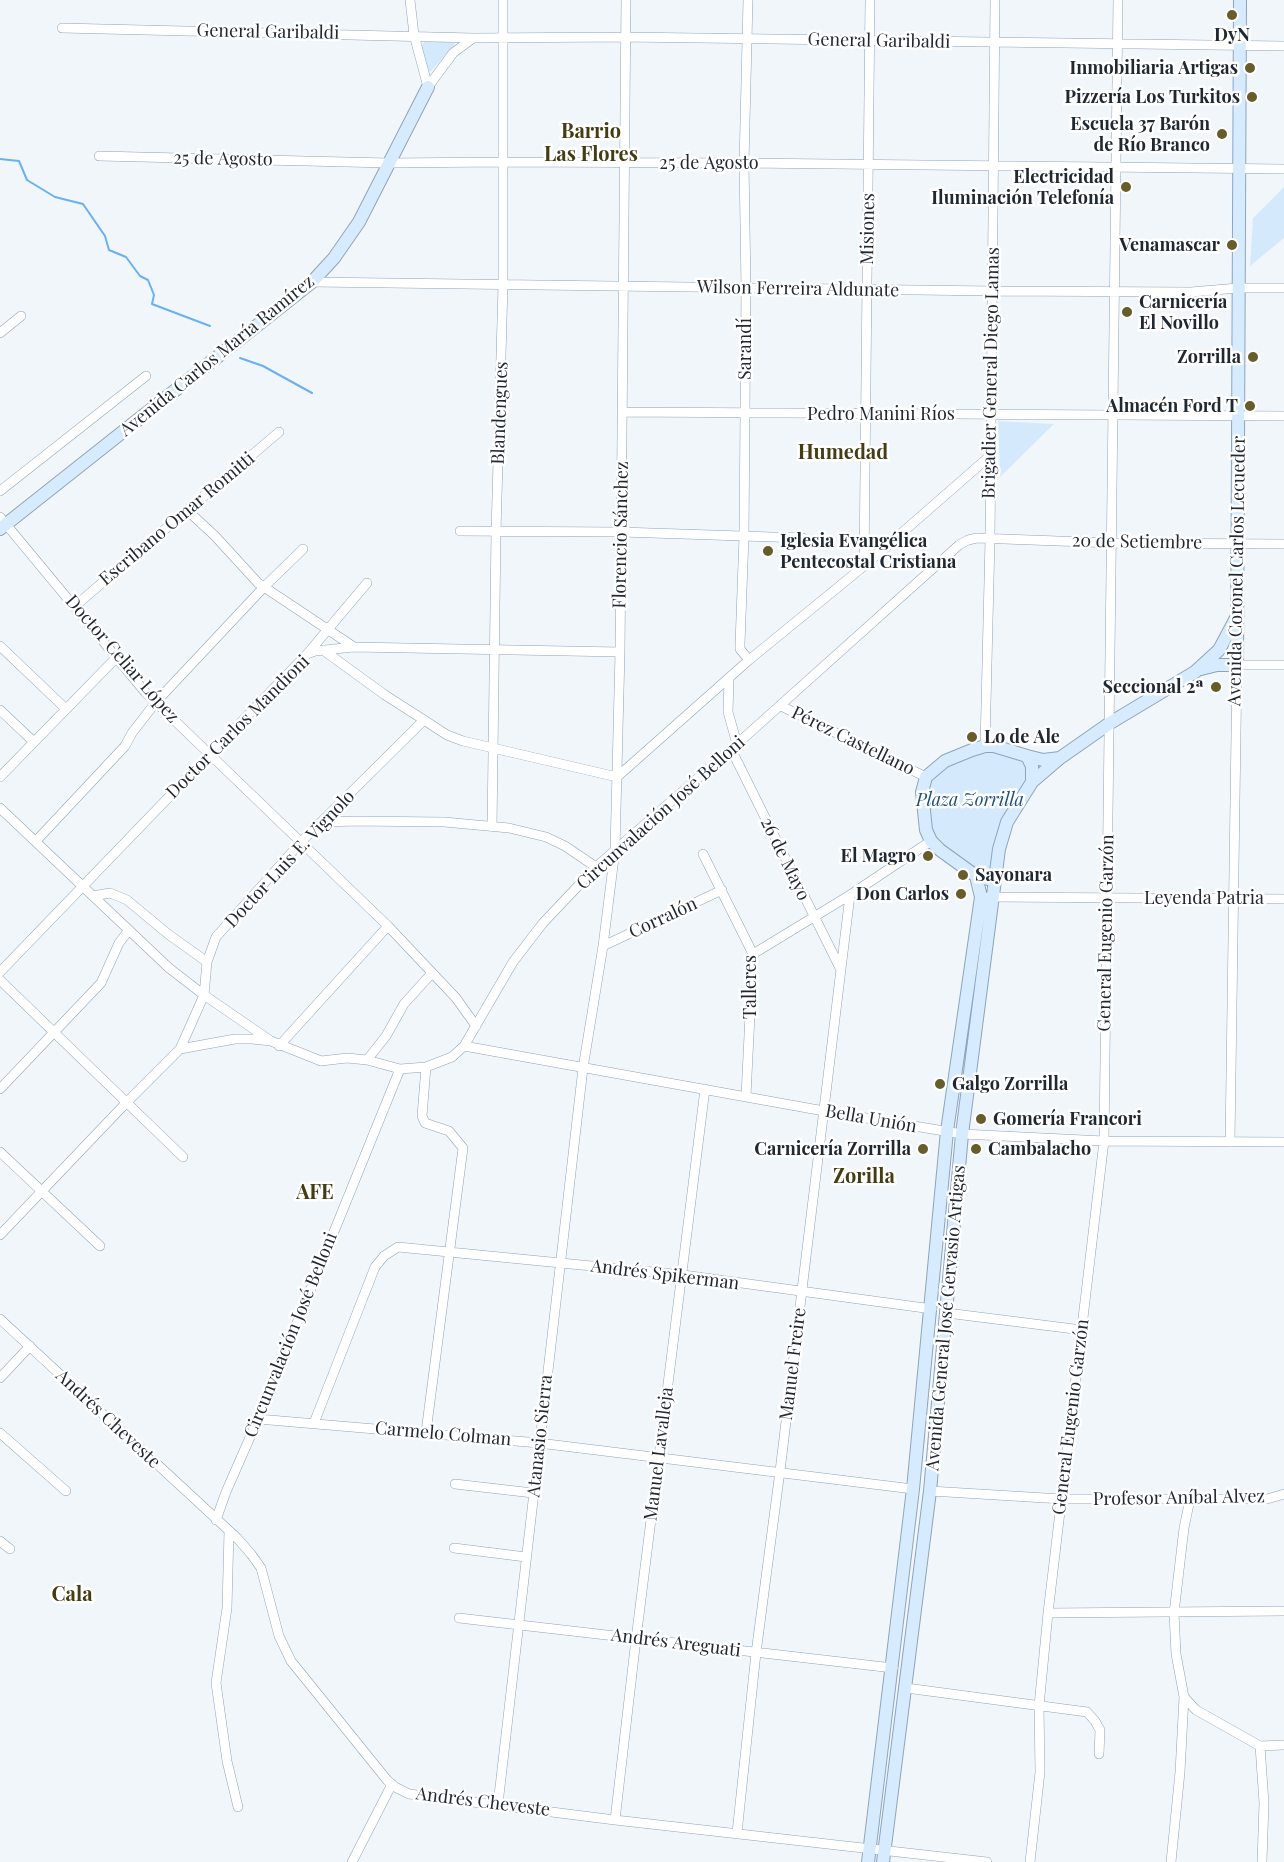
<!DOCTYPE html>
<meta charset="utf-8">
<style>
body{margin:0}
canvas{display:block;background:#f1f6fa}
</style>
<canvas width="1284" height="1862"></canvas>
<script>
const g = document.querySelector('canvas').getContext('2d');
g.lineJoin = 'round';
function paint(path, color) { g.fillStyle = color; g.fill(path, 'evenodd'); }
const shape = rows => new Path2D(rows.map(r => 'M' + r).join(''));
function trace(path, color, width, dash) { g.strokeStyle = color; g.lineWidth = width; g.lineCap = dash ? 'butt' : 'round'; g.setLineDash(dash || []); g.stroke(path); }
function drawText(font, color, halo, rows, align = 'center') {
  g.font = font + ' "Playfair Display",serif'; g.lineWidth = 5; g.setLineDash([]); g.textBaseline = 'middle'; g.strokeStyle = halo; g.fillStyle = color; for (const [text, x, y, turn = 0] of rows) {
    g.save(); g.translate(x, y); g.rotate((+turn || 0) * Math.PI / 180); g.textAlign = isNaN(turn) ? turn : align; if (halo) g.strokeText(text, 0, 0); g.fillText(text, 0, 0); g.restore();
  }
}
const green = shape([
 [426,40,454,43,455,45,430,72,427,70,421,46],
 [1284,187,1284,238,1250,266,1253,218],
 [998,421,1054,424,1000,477],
 [995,751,1024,763,1028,767,1028,782,992,872,984,875,938,841,932,828,929,817,928,788,930,782,939,770,979,752]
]);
const stream = shape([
 [0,159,19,161,27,180,55,197,83,204,105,236,109,250,126,257,140,276,148,280,154,295,152,304,210,326],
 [240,358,263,366,312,393]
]);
const street = shape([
 [410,0,414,35,428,87],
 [748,0,744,163,746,288,744,536,740,644,740,649,749,660],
 [62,28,474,38,625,37,1284,46],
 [428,87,453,53,472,39],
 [99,156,388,163,502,162,744,163,1284,169],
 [312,282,992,291,1191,292,1238,288,1284,288],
 [0,333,21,316],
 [622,412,1284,416],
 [0,491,146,376],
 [188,511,215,536,258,583,354,647],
 [0,517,145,692,388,926,456,998,476,1026],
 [460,531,621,532,803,538],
 [864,566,870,0],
 [75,606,279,432],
 [0,646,65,708],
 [323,650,385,695,424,720],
 [308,653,367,583],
 [729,679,728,712,737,744],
 [781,706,926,777],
 [0,710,34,742],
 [985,746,990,539,995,0],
 [731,749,840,968],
 [0,777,116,658],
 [617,777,749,660,864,566,991,455],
 [0,808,169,968,204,995,271,1041],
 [324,822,356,821,444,822,509,828,546,837,565,846,596,867],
 [492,827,496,532,503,285,503,0],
 [36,841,125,746,132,733,156,702,264,587,303,549],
 [703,854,753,954,746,1096],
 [93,896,110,893,127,900,168,934,207,962],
 [989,897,1284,899],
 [603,946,722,890],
 [753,954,850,895,931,841],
 [0,972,307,654,315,651,354,647,620,652],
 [0,980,183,1157],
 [279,1046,388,926],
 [464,1046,824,1111,962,1134,1104,1141,1284,1142],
 [180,1049,235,1039,252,1039,271,1041,321,1061,347,1058,367,1060,400,1069],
 [367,1060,386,1036,404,1004,432,973],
 [426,1067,422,1116,425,1123,449,1131,463,1148,426,1432],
 [0,1089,101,983,119,943,129,930],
 [1230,1142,1237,665,1284,665],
 [0,1152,100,1246],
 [0,1235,126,1103,180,1049,204,995,207,962,216,937,301,842,424,720,447,735,463,741,617,777],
 [947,1313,1082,1330],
 [0,1319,237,1538,251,1554,261,1568,279,1636,291,1661,387,1780,395,1787,409,1794,615,1820,987,1862],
 [0,1378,30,1346],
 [258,1419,539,1443,913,1489],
 [314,1423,375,1267,384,1256,398,1247,683,1275,932,1309],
 [0,1433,66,1491],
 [455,1484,533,1493],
 [930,1491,1062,1499,1267,1499,1284,1494],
 [216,1520,226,1492,258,1419,400,1069,426,1067,452,1057,464,1046,513,962,543,923,596,867,737,744,959,545,968,540,977,538,1112,543,1284,544],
 [229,1531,227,1608,216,1683,227,1761,238,1807],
 [0,1541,10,1549],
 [454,1548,526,1557],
 [1048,1613,1284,1611],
 [459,1618,893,1668],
 [906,1688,1087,1712,1095,1721,1100,1730,1099,1754],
 [1184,1697,1196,1710,1260,1746,1284,1745],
 [1260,1746,1264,1803,1262,1862],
 [498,1804,583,1068,603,946,615,850,620,652,626,0],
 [615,1820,636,1639,705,1089],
 [737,1833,756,1653,780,1471,850,895],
 [352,1862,392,1784],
 [1030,1862,1040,1772,1039,1706,1048,1613,1104,1141,1118,0],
 [1171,1862,1180,1772,1184,1697,1176,1654,1174,1613,1184,1528,1190,1499]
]);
const secondary = shape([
 [0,529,312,282,334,258,359,222,428,87],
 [1201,669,1217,665,1237,665,1240,0],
 [1027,756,1043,760,1060,758],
 [995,874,988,879,976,876,940,850,931,841,926,830,922,792,926,777,945,761,972,750,985,746,994,746,1027,756,1032,766,1032,782],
 [868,1862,913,1489,947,1131,981,897,976,876],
 [883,1862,930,1491,962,1134,999,849,1007,822,1032,782,1060,758,1110,723,1195,672,1219,650,1236,618]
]);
const markers = [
 [1232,15,6,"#675d2a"],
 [1250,68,6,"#675d2a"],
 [1252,97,6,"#675d2a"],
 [1222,134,6,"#675d2a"],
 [1126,187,6,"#675d2a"],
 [1232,245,6,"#675d2a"],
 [1127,312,6,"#675d2a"],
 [1253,357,6,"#675d2a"],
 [1250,406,6,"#675d2a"],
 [768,551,6,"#675d2a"],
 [1216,687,6,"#675d2a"],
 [972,737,6,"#675d2a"],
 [928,856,6,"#675d2a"],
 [963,875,6,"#675d2a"],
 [961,894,6,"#675d2a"],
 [940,1084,6,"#675d2a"],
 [981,1119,6,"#675d2a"],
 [923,1149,6,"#675d2a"],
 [976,1149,6,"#675d2a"]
];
const streetNames = [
 ["General Garibaldi",268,32,1],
 ["General Garibaldi",879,41,1],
 ["25 de Agosto",223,159,1],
 ["25 de Agosto",709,163],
 ["Misiones",868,229,-89],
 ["Wilson Ferreira Aldunate",798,289,1],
 ["Sarandí",745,349,-90],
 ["Avenida Carlos María Ramírez",217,356,-39],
 ["Brigadier General Diego Lamas",991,373,-89],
 ["Blandengues",500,413,-88],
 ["Pedro Manini Ríos",881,414],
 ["Escribano Omar Romitti",177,519,-40],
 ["Florencio Sánchez",621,535,-89],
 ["20 de Setiembre",1137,542,1],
 ["Avenida Coronel Carlos Lecueder",1237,571,-89],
 ["Doctor Celiar López",122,659,49],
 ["Doctor Carlos Mandioni",238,727,-45],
 ["Pérez Castellano",853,741,26],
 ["Circunvalación José Belloni",661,813,-42],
 ["Doctor Luis E. Vignolo",290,859,-47],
 ["26 de Mayo",785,859,64],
 ["Leyenda Patria",1204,898],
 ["Corralón",663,918,-25],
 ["General Eugenio Garzón",1106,933,-89],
 ["Talleres",750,987,-90],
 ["Bella Unión",871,1119,10],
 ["Andrés Spikerman",665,1275,7],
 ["Avenida General José Gervasio Artigas",946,1318,-85],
 ["Circunvalación José Belloni",291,1335,-68],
 ["Manuel Freire",793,1364,-83],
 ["General Eugenio Garzón",1071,1417,-83],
 ["Andrés Cheveste",108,1419,43],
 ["Carmelo Colman",443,1434,5],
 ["Atanasio Sierra",540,1436,-84],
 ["Manuel Lavalleja",659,1454,-83],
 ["Profesor Aníbal Alvez",1179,1498,-1],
 ["Andrés Areguati",676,1643,7],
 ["Andrés Cheveste",483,1802,7]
];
const poiNames = [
 ["DyN",1232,35,"center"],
 ["Inmobiliaria Artigas",1238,68],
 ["Pizzería Los Turkitos",1240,97],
 ["Escuela 37 Barón",1210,124],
 ["de Río Branco",1210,145],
 ["Electricidad",1114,177],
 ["Iluminación Telefonía",1114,198],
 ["Venamascar",1220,245],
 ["Carnicería",1139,302,"left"],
 ["El Novillo",1139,323,"left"],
 ["Zorrilla",1241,357],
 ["Almacén Ford T",1238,406],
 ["Iglesia Evangélica",780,541,"left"],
 ["Pentecostal Cristiana",780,562,"left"],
 ["Seccional 2ª",1204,687],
 ["Lo de Ale",984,737,"left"],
 ["El Magro",916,856],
 ["Sayonara",975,875,"left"],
 ["Don Carlos",949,894],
 ["Galgo Zorrilla",952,1084,"left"],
 ["Gomería Francori",993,1119,"left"],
 ["Carnicería Zorrilla",911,1149],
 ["Cambalacho",988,1149,"left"]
];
const parkNames = [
 ["Plaza Zorrilla",970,800]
];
const neighbourhoodNames = [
 ["Barrio",591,132],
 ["Las Flores",591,155],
 ["Humedad",843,453],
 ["Zorilla",864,1177],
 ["AFE",315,1193],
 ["Cala",72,1595]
];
paint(green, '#d5e9fd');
trace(stream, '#6ab0f3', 2);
trace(street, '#8fa4ba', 10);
trace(secondary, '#8fa4ba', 14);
trace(street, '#fff', 9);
trace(secondary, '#d7ebfe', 12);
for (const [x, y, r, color] of markers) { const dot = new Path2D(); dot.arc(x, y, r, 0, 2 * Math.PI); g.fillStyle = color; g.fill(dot); trace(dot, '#fff', 2); }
drawText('18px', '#202831', '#fff', streetNames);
drawText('bold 18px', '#202831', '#fff', poiNames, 'right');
drawText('italic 18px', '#20517d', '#fff', parkNames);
drawText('bold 20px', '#443c13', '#fff', neighbourhoodNames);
</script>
